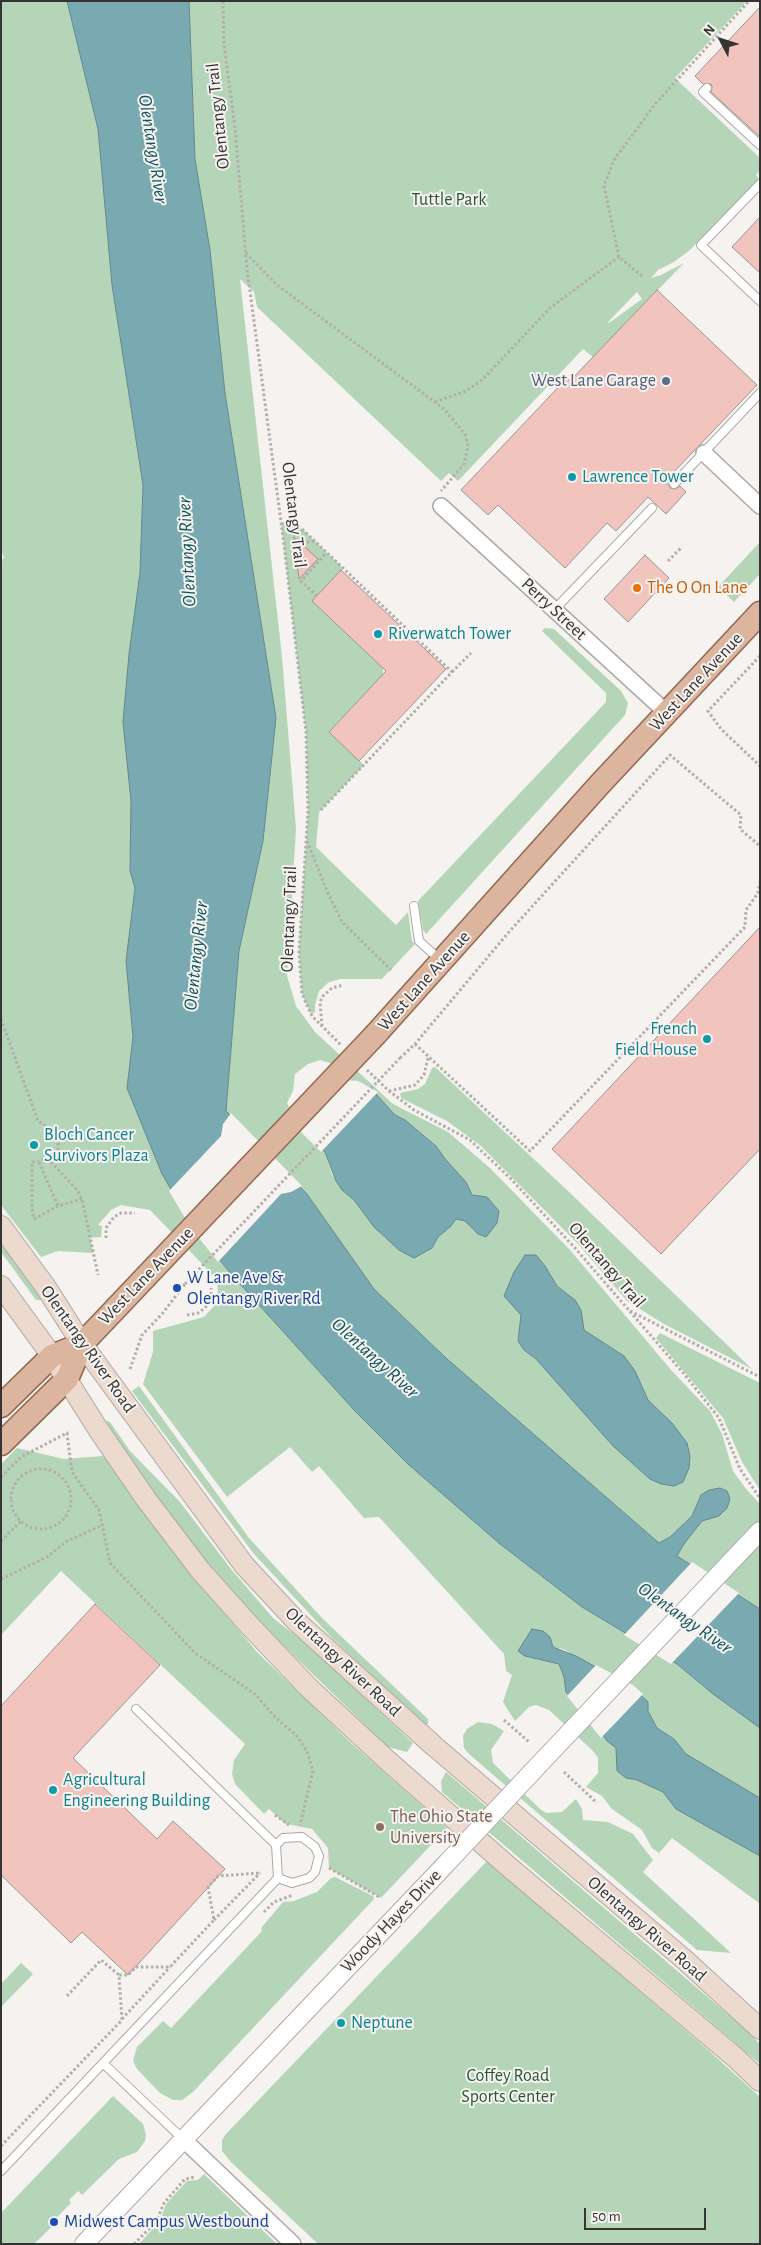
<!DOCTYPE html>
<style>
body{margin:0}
#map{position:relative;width:761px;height:2245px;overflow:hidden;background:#f5f2ef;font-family:"Alegreya Sans",sans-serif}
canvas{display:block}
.frame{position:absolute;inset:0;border:2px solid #353433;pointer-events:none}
.north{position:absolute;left:696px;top:15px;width:50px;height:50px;-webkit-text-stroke:4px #f5f2ef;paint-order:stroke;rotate:310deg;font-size:14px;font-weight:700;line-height:20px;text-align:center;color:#353433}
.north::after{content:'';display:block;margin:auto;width:18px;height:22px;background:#353433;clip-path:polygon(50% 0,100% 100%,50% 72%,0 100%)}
.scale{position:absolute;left:584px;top:2208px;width:122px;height:22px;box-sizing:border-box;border:2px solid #353433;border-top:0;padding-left:6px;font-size:15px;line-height:18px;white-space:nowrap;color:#353433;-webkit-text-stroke:4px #f5f2ef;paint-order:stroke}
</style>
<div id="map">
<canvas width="761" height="2245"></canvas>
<div class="frame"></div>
<div class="north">N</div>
<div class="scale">50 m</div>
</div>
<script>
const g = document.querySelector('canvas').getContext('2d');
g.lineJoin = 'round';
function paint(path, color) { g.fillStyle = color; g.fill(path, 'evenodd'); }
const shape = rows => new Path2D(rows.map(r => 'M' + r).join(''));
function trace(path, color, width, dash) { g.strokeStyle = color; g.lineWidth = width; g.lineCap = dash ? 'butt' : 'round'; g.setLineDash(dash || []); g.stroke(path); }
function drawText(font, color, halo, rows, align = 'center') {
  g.font = font + ' "Alegreya Sans",sans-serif'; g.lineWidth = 4; g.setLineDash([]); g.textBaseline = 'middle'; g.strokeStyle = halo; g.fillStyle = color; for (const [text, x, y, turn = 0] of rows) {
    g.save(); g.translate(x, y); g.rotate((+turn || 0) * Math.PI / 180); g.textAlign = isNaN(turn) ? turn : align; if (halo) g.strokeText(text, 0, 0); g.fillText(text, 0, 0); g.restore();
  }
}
const green = shape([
 [1,1,67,1,98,129,112,285,143,485,140,573,127,685,132,835,130,871,135,888,126,961,133,1037,127,1088,162,1174,193,1227,231,1274,354,1410,409,1465,500,1544,582,1607,677,1664,713,1694,760,1728,760,1798,686,1754,674,1739,657,1728,648,1711,589,1664,563,1649,552,1647,550,1637,525,1656,559,1664,564,1677,566,1692,595,1723,607,1741,616,1748,617,1771,626,1778,637,1780,663,1792,677,1809,760,1856,760,1904,672,1838,659,1853,652,1848,642,1830,612,1809,602,1796,586,1787,598,1773,598,1758,593,1751,549,1710,536,1705,529,1707,515,1721,503,1702,512,1675,506,1671,504,1654,379,1517,364,1518,319,1466,312,1472,290,1447,227,1497,143,1384,153,1352,153,1331,204,1317,216,1304,218,1291,217,1283,211,1273,150,1210,121,1205,111,1210,98,1225,102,1226,101,1237,90,1238,93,1253,58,1251,41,1257,1,1205,1,563,4,558,1,549],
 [189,1,747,1,675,78,760,158,760,170,756,175,759,179,690,250,674,262,658,270,651,278,661,275,684,263,593,357,583,349,458,481,449,473,441,481,257,307,254,292,240,279,282,657,296,829,287,976,296,1006,315,1032,393,1104,448,1132,490,1168,570,1250,672,1371,710,1411,722,1434,733,1471,746,1489,760,1504,760,1609,677,1556,684,1544,702,1521,701,1495,692,1516,670,1537,659,1543,446,1358,374,1289,307,1194,226,1112,239,951,263,841,276,718,225,393,210,250,195,159],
 [637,292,642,299,609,323,608,322],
 [395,1115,405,1120,436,1146,446,1160,466,1182,472,1195,478,1234,465,1221,456,1218,451,1226,438,1237,432,1248,385,1238,354,1200,342,1190,332,1174,325,1152,308,1134],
 [545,1266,557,1286,575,1300,584,1330,624,1356,648,1400,672,1423,690,1457,689,1468,683,1482,650,1479,613,1446,548,1371,536,1359,524,1350,518,1341,521,1315],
 [281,522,289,522,301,528,343,568,312,601,383,667,383,675,329,732,364,765,319,812,316,847,396,925,408,912,412,941,415,944,382,979,340,979,329,982,319,991,315,1005,315,1012,311,1014,302,994,299,952,308,812,306,732],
 [760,542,760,574,734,602,718,587],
 [545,628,554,629,621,691,628,703,625,715,426,934,423,930,418,901,606,702,606,693,542,631],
 [435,1067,567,1190,752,1369,664,1324,627,1301,579,1245,481,1146,447,1121,401,1098,400,1093,418,1089,425,1084,432,1068],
 [1,1241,42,1299,41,1300,36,1300,1,1252],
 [660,1333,760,1383,760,1490,742,1462,723,1418,656,1338],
 [139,1386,249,1538,323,1619,428,1719,428,1724,425,1724,405,1706,333,1639,254,1554,132,1391],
 [107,1421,110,1422,130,1451,180,1502,231,1569,273,1618,309,1646,413,1743,407,1752,388,1747,259,1622,219,1577,184,1533,125,1453,105,1422],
 [17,1448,64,1459,104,1456,166,1543,257,1652,350,1742,447,1828,381,1898,329,1868,328,1848,312,1829,286,1824,269,1809,264,1814,235,1784,232,1774,234,1760,245,1744,61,1571,1,1635,1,1464],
 [478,1722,492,1724,504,1731,491,1750,493,1763,540,1809,546,1813,562,1812,576,1799,582,1809,583,1820,608,1822,633,1834,653,1860,643,1872,731,1953,697,1950,469,1754,464,1748,463,1736,467,1729],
 [446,1772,746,2030,760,2044,760,2064,442,1792,441,1781],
 [487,1861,706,2048,760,2097,760,2244,318,2244,231,2162,222,2151,222,2140,226,2134],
 [335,1877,373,1896,374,1899,193,2092,182,2100,173,2100,160,2093,137,2069,133,2061,137,2047,163,2021,171,2028,262,1931,261,1928,283,1902,294,1901,317,1892,331,1878],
 [21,1963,33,1974,1,2007,1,1984],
 [113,2096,143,2124,146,2135,145,2141,137,2152,119,2159,82,2195,78,2191,69,2200,71,2203,57,2217,59,2220,35,2243,1,2244,1,2213],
 [204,2174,277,2244,139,2244,160,2221,166,2204,187,2181,198,2180]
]);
const water = shape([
 [67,1,189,1,195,159,210,250,225,393,276,718,263,841,239,951,226,1111,307,1194,374,1289,446,1358,659,1543,670,1537,692,1516,701,1495,709,1490,720,1488,727,1491,730,1499,727,1508,719,1516,702,1521,684,1544,677,1556,760,1609,760,1728,713,1694,677,1664,582,1607,500,1544,409,1465,354,1410,231,1274,193,1227,162,1174,127,1088,133,1037,126,961,135,888,130,871,131,801,123,722,129,654,140,573,143,485,112,285,98,129,67,1],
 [345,1082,375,1093,395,1115,405,1120,436,1146,446,1160,466,1182,472,1195,487,1197,499,1211,497,1223,486,1237,478,1234,465,1221,456,1219,451,1226,438,1237,432,1248,414,1258,399,1250,374,1227,354,1200,342,1190,336,1181,325,1152,308,1134,345,1082],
 [525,1255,536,1255,545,1266,557,1286,575,1300,581,1310,584,1330,624,1356,635,1371,648,1400,672,1423,687,1443,690,1457,689,1468,683,1482,674,1486,661,1484,650,1479,613,1446,536,1359,524,1350,518,1341,521,1315,504,1296,514,1272,525,1255],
 [532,1629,543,1631,550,1637,553,1647,576,1656,632,1687,648,1702,648,1711,657,1728,674,1739,686,1754,760,1798,760,1856,676,1809,663,1792,637,1780,626,1778,617,1771,616,1748,607,1741,595,1723,566,1692,564,1677,559,1664,525,1656,518,1651,532,1629]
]);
const pier = shape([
 [320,1060,330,1063,346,1080,358,1081,378,1092,321,1152,299,1130,287,1103,293,1091,295,1074,308,1064],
 [231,1113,302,1186,291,1192,281,1194,218,1262,191,1228,169,1191,221,1136,223,1124],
 [692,1562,739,1593,671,1664,624,1635],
 [596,1665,633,1685,643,1694,601,1738,567,1696]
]);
const building = shape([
 [760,7,760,137,711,92,712,87,711,84,703,84,695,76,760,7],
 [760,217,760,273,732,247,760,217],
 [657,290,757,385,670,476,672,478,668,483,670,488,675,489,680,486,686,492,666,514,648,497,616,531,607,523,565,568,498,505,488,515,461,490,567,378,570,381,657,290],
 [294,537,318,559,299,579,294,537],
 [645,555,669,578,628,622,604,599,645,555],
 [341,570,446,669,359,761,329,732,386,671,312,601,341,570],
 [760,927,760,1149,661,1254,552,1149,760,927],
 [95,1604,160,1665,73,1758,157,1839,173,1821,225,1869,128,1975,82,1932,71,1943,1,1875,1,1706,95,1604]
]);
const path = shape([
 [223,1,224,44,235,128,247,269,284,544,306,732,308,812,299,952,302,994,312,1016,341,1045],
 [246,253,277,285,444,409,465,434,468,446,464,464,441,491],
 [642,276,619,257,604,186,614,160,656,103,749,1],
 [435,402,466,391,482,380,551,307,619,257],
 [289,522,301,528,452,672,319,812],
 [302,543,314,541],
 [1,559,1,560],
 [668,561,682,547],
 [317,596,301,581,326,553],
 [760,656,708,711,721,729,760,766],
 [452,672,471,653],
 [307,841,327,891,342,922,391,970],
 [1,1019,38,1121,54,1131,58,1142,58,1150,52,1163,77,1190,82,1199,98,1275],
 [322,1026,320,1002,323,996,332,988,343,985],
 [415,1044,530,1151,745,927,746,910,758,893,760,882],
 [400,1058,415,1044,508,933,670,755,741,815,740,829,760,846],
 [367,1070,389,1091,414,1110,470,1140,511,1179,575,1248,685,1375,719,1418,740,1469,760,1498],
 [389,1091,415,1085,424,1075,428,1058],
 [39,1162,58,1206],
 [52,1163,45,1158,39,1162,32,1162,32,1208,34,1219,58,1206,82,1199],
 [106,1238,106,1228,114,1217,121,1213,135,1213],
 [630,1311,760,1377],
 [187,1315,198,1313,205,1308,211,1298,211,1288],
 [130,1369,142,1335,162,1314,185,1284],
 '11 1499a30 30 0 1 1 60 0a30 30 0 1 1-60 0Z',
 [1,1477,21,1457,67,1433,72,1472,99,1510,110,1563,195,1653,255,1694,276,1718,296,1735,307,1751,313,1771,300,1825],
 [1,1541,21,1521],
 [1,1579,47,1557,67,1541,103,1525],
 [504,1720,529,1742],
 [564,1772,597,1803],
 [275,1815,289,1825],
 [329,1868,381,1898],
 [264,1912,274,1902,293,1895],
 [214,1920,260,1873],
 [67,1996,101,1960,119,1975],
 [122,2019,170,1967],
 [1,2146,122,2020,119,1975,128,1975,136,1967,170,1967,214,1920,208,1887,218,1876,261,1873],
 [134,2244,156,2222,164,2203,185,2179,195,2177]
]);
const service = shape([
 [707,88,703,92,760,145],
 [760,184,701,245,760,301],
 [674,484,760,393],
 [554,610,652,508],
 [414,906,419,941,439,959],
 [276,1845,283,1838,302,1837,315,1847,319,1856,315,1872,309,1878,292,1883,278,1878],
 [103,2063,183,2139],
 [1,2171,278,1878,276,1845,136,1709]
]);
const minor = shape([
 [704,453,760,506],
 [441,506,667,713],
 [183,2139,293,2244]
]);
const tertiary = shape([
 [532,1772,760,1531],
 [84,2244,445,1865]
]);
const secondary = shape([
 [1,1226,45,1286,82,1344,244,1565,296,1621,434,1746,686,1961,760,2029],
 [1,1286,52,1356,98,1429,146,1499,200,1570,250,1626,309,1688,388,1761,509,1867,736,2058,760,2081]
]);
const primary = shape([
 [376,1034,600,784,760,613],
 [1,1406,52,1356,82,1344],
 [1,1444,67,1379,82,1344,193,1227]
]);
const pathBridge = shape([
 [185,1284,400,1058]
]);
const tertiaryBridge = shape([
 [445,1865,532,1772]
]);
const primaryBridge = shape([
 [193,1227,376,1034]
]);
const markers = [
 [666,381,5,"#5c6f8a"],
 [572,477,5,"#0f9aa8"],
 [637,588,5,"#e8710a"],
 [378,634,5,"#0f9aa8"],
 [707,1039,5,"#0f9aa8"],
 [34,1145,5,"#0f9aa8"],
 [177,1288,5,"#1a4fb4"],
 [53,1790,5,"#0f9aa8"],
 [380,1827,5,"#8d6e63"],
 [341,2023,5,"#0f9aa8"],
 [54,2222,5,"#1a4fb4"]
];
const streetNames = [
 ["Olentangy Trail",218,116,-96],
 ["Olentangy Trail",294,515,83],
 ["Perry Street",554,609,43],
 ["West Lane Avenue",696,682,-47],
 ["Olentangy Trail",289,919,-88],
 ["West Lane Avenue",424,981,-48],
 ["Olentangy Trail",607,1265,49],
 ["West Lane Avenue",146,1276,-46],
 ["Olentangy River Road",88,1349,55],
 ["Olentangy River Road",343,1662,43],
 ["Woody Hayes Drive",391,1921,-46],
 ["Olentangy River Road",647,1929,41]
];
const parkNames = [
 ["Tuttle Park",449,200],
 ["Coffey Road",508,2076],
 ["Sports Center",508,2097]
];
const serviceNames = [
 ["West Lane Garage",656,381]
];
const cultureNames = [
 ["Lawrence Tower",582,477],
 ["Riverwatch Tower",388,634],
 ["French",697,1029,"right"],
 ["Field House",697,1050,"right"],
 ["Bloch Cancer",44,1135],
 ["Survivors Plaza",44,1156],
 ["Agricultural",63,1780],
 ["Engineering Building",63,1801],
 ["Neptune",351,2023]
];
const foodNames = [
 ["The O On Lane",647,588]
];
const transitNames = [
 ["W Lane Ave &",187,1278],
 ["Olentangy River Rd",187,1299],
 ["Midwest Campus Westbound",64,2222]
];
const educationNames = [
 ["The Ohio State",390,1817],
 ["University",390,1838]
];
const waterNames = [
 ["Olentangy River",153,149,81],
 ["Olentangy River",187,552,-93],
 ["Olentangy River",196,956,-84],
 ["Olentangy River",375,1358,42],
 ["Olentangy River",685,1618,35]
];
paint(green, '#b5d5b9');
paint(water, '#79a9b1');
trace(water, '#65868b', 1);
paint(pier, '#f5f2ef');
paint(building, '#f1c4be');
trace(building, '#999594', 1);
trace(service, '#aca9a6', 10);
trace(minor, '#aca9a6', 18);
trace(tertiary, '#aca9a6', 20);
trace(secondary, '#aca9a6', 22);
trace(primary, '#926750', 25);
trace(path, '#b1aeac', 3, [2.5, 2.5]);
trace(service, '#fff', 8);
trace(minor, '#fff', 15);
trace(tertiary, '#fff', 18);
trace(secondary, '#eddacf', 20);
trace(primary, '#dcb59f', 22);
trace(tertiaryBridge, '#aca9a6', 20, []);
trace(primaryBridge, '#926750', 25, []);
trace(pathBridge, '#b1aeac', 3, [2.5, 2.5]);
trace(tertiaryBridge, '#fff', 18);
trace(primaryBridge, '#dcb59f', 22);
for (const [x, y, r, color] of markers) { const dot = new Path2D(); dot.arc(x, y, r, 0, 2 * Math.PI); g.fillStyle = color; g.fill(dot); trace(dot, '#f5f2ef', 2); }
drawText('18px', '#353433', '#f5f2ef', streetNames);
drawText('18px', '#275832', '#f5f2ef', parkNames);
drawText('18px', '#4e5e75', '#f5f2ef', serviceNames, 'right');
drawText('18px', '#0d838f', '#f5f2ef', cultureNames, 'left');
drawText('18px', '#c56008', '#f5f2ef', foodNames, 'left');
drawText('18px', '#164399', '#f5f2ef', transitNames, 'left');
drawText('18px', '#785e54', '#f5f2ef', educationNames, 'left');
drawText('italic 19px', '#0e545d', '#f5f2ef', waterNames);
</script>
